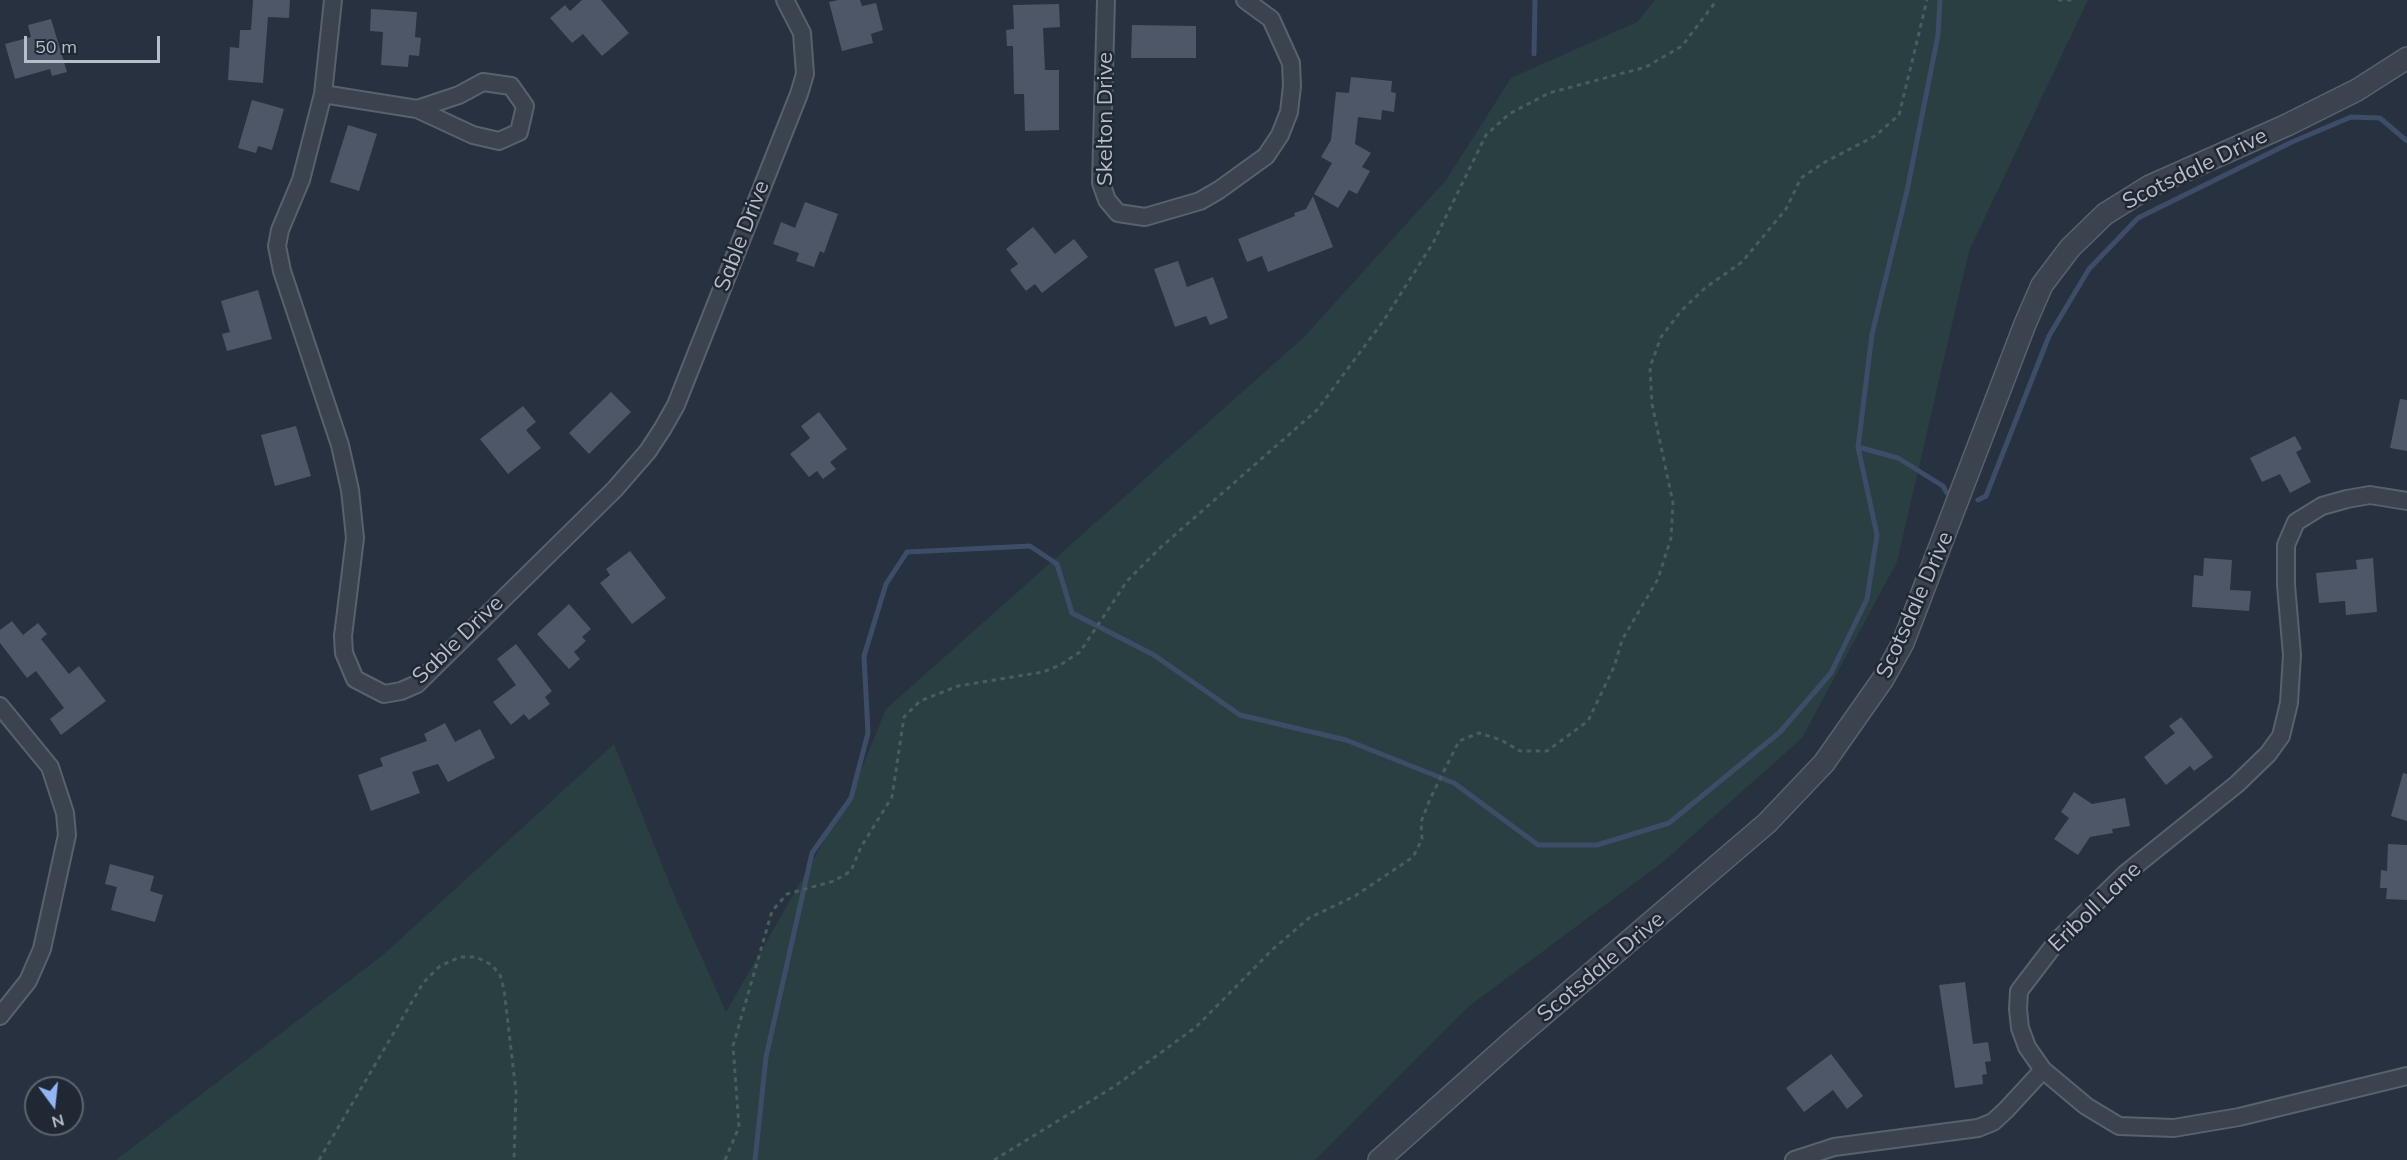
<!DOCTYPE html>
<style>
body{margin:0}
#map{position:relative;width:2407px;height:1160px;overflow:hidden;background:#27313f;font-family:Mulish,sans-serif}
canvas{display:block}
.north{position:absolute;left:24px;top:1076px;width:60px;height:60px;box-sizing:border-box;background:#202834;border:2px solid #5c6470;border-radius:50%;rotate:165deg;font-size:16px;font-weight:700;line-height:24px;text-align:center;color:#b7beca}
.north::after{content:'';display:block;margin:auto;width:21px;height:27px;background:#93b5f3;clip-path:polygon(50% 0,100% 100%,50% 72%,0 100%)}
.scale{position:absolute;left:24px;top:36px;width:136px;height:27px;box-sizing:border-box;border:3px solid #b7beca;border-top:0;padding-left:8px;font-size:18px;line-height:21px;white-space:nowrap;color:#b7beca;-webkit-text-stroke:4px #202834;paint-order:stroke}
</style>
<div id="map">
<canvas width="2407" height="1160"></canvas>
<div class="north">N</div>
<div class="scale">50 m</div>
</div>
<script>
const g = document.querySelector('canvas').getContext('2d');
g.lineJoin = 'round';
function paint(path, color) { g.fillStyle = color; g.fill(path, 'evenodd'); }
const shape = rows => new Path2D(rows.map(r => 'M' + r).join(''));
function trace(path, color, width, dash) { g.strokeStyle = color; g.lineWidth = width; g.lineCap = dash ? 'butt' : 'round'; g.setLineDash(dash || []); g.stroke(path); }
function drawText(font, color, halo, rows, align = 'center') {
  g.font = font + ' Mulish,sans-serif'; g.lineWidth = 5; g.setLineDash([]); g.textBaseline = 'middle'; g.strokeStyle = halo; g.fillStyle = color; for (const [text, x, y, turn = 0] of rows) {
    g.save(); g.translate(x, y); g.rotate((+turn || 0) * Math.PI / 180); g.textAlign = isNaN(turn) ? turn : align; if (halo) g.strokeText(text, 0, 0); g.fillText(text, 0, 0); g.restore();
  }
}
const green = shape([
 [1655,0,2088,0,1969,251,1897,562,1802,738,1663,862,1468,1007,1315,1160,116,1160,384,954,614,744,675,897,726,1012,852,792,886,709,1304,337,1446,180,1511,78,1637,22]
]);
const stream = shape([
 [1534,54,1535,0],
 [1858,447,1898,458,1943,486,1947,493],
 [1978,500,1986,496,2049,336,2089,269,2138,218,2292,142,2351,117,2380,118,2407,141],
 [755,1160,766,1057,812,853,851,798,868,733,864,656,886,584,907,552,1030,546,1057,564,1072,613,1154,655,1240,715,1346,740,1454,783,1538,845,1597,845,1669,823,1780,732,1831,673,1867,599,1877,535,1858,447,1872,334,1907,191,1938,35,1940,0]
]);
const building = shape([
 [253,0,290,0,289,18,268,17,263,83,228,80,230,47,239,48,240,30,251,30],
 [582,0,601,0,629,33,602,56,583,34,572,43,550,18,565,5,570,11],
 [838,0,860,0,862,6,876,3,883,30,871,34,873,43,842,51,829,2],
 [1059,4,1060,27,1043,28,1045,70,1059,70,1059,130,1025,131,1024,94,1014,94,1013,46,1007,46,1006,30,1014,29,1013,5],
 [371,9,417,12,415,37,421,38,419,56,409,55,408,67,381,65,383,32,370,31],
 [51,19,67,72,52,76,50,69,15,79,5,44,31,37,28,25],
 [1132,25,1196,26,1196,58,1131,58],
 [1351,77,1392,81,1391,92,1396,93,1394,112,1382,110,1381,120,1358,117,1355,144,1371,153,1362,167,1370,171,1357,194,1349,190,1338,208,1314,194,1332,163,1321,157,1331,140,1336,92,1349,93],
 [252,100,284,109,272,150,258,146,256,153,238,148],
 [348,125,377,134,359,191,330,182],
 [1313,196,1333,247,1268,272,1262,256,1247,262,1238,239,1295,216,1294,213,1306,209],
 [805,202,838,214,824,253,820,251,814,267,796,261,799,253,773,244,781,222,795,228],
 [1033,227,1055,254,1074,239,1088,257,1042,293,1035,284,1026,291,1010,270,1018,264,1006,249],
 [1178,261,1187,287,1213,277,1228,318,1210,325,1206,316,1175,327,1154,269],
 [258,290,272,339,227,351,222,334,230,332,221,301],
 [611,392,631,412,589,454,569,433],
 [2400,399,2407,400,2407,451,2390,448],
 [523,406,536,422,526,430,541,448,508,474,480,439],
 [819,412,847,449,830,462,836,469,823,479,817,471,809,477,790,454,810,438,801,426],
 [296,426,311,476,275,486,261,435],
 [2295,436,2302,449,2296,452,2311,482,2290,493,2280,474,2262,482,2250,458],
 [630,551,666,598,632,624,600,583,610,575,606,569],
 [2204,558,2232,560,2230,590,2251,591,2249,611,2192,607,2194,575,2203,576],
 [2373,558,2377,612,2346,615,2345,601,2319,603,2316,573,2357,569,2356,560],
 [569,604,591,629,582,637,586,641,574,652,580,659,569,669,537,634],
 [12,621,23,635,38,623,47,634,41,639,69,674,79,666,106,701,61,735,50,719,64,708,36,671,27,678,0,643,0,630],
 [516,644,552,691,545,697,550,704,529,720,524,714,511,725,493,702,516,685,497,659],
 [2181,717,2213,757,2194,771,2190,766,2166,785,2144,757,2175,733,2169,726],
 [445,723,455,742,480,729,495,758,448,782,438,764,412,772,420,793,371,811,358,775,383,766,380,758,427,741,424,734],
 [2403,773,2407,774,2407,821,2391,816],
 [2074,792,2092,804,2125,798,2130,826,2112,829,2113,833,2090,837,2078,855,2054,839,2069,818,2061,812],
 [2388,844,2407,845,2407,900,2386,899,2387,888,2380,888,2381,870,2387,871],
 [110,864,154,876,150,891,163,895,155,922,111,910,117,887,105,884],
 [1965,982,1973,1044,1988,1042,1991,1061,1985,1062,1987,1074,1982,1075,1983,1084,1955,1088,1939,985],
 [1831,1054,1863,1096,1847,1109,1833,1090,1804,1112,1786,1088]
]);
const path = shape([
 [2058,0,2074,0],
 [319,1160,423,983,440,966,460,957,476,957,492,965,500,975,504,989,516,1092,514,1160],
 [725,1160,739,1127,733,1046,772,911,787,894,834,881,851,871,861,847,892,797,904,717,920,701,958,686,1043,672,1060,665,1080,652,1127,581,1161,547,1317,410,1384,320,1433,243,1486,135,1509,114,1549,93,1646,67,1682,46,1717,0],
 [994,1160,1115,1086,1196,1027,1273,949,1309,918,1355,896,1413,857,1422,839,1421,822,1430,799,1459,741,1479,733,1501,740,1520,751,1547,751,1588,721,1614,667,1622,640,1658,579,1671,538,1673,503,1652,404,1650,367,1661,337,1681,311,1705,288,1742,262,1786,209,1801,178,1825,162,1875,136,1899,115,1927,0]
]);
const minor = shape([
 [333,0,323,94,301,180,280,230,277,246,282,271,340,445,350,490,355,538,343,636,344,653,355,679,384,694,401,691,417,684,615,489,648,451,663,428,676,405,799,94,805,74,802,33,785,0],
 [1106,0,1101,183,1107,200,1118,213,1145,217,1200,201,1219,190,1266,156,1280,135,1289,112,1292,86,1291,63,1271,19,1245,0],
 [323,94,417,109,473,135,499,141,519,132,525,106,511,86,483,82,459,95,417,109],
 [2407,501,2370,495,2347,499,2322,506,2296,522,2286,545,2286,585,2292,655,2289,703,2281,736,2268,754,2237,784,2125,874,2058,940,2019,991,2018,1009,2020,1028,2027,1047,2043,1070,2086,1106,2119,1126,2174,1128,2239,1117,2407,1076],
 [0,706,50,767,65,813,67,835,42,949,28,981,0,1016],
 [1794,1160,1834,1147,1978,1128,1993,1122,2006,1110,2043,1070]
]);
const tertiary = shape([
 [1379,1160,1517,1037,1767,823,1824,763,1883,679,1903,643,2025,324,2042,285,2070,248,2105,214,2150,186,2287,125,2357,90,2407,58]
]);
const streetNames = [
 ["Skelton Drive",1105,119,-90],
 ["Scotsdale Drive",2195,169,-26],
 ["Sable Drive",742,236,-69],
 ["Scotsdale Drive",1915,605,-66],
 ["Sable Drive",458,640,-44],
 ["Eriboll Lane",2095,907,-44],
 ["Scotsdale Drive",1601,967,-40]
];
paint(green, '#2a3f41');
trace(stream, '#3d4d67', 5);
paint(building, '#4d5768');
trace(minor, '#59616d', 20);
trace(tertiary, '#59616d', 24);
trace(path, '#495c5f', 3, [4.5, 4.5]);
trace(minor, '#3b434f', 16);
trace(tertiary, '#3b434f', 21);
drawText('22px', '#b7beca', '#202834', streetNames);
</script>
